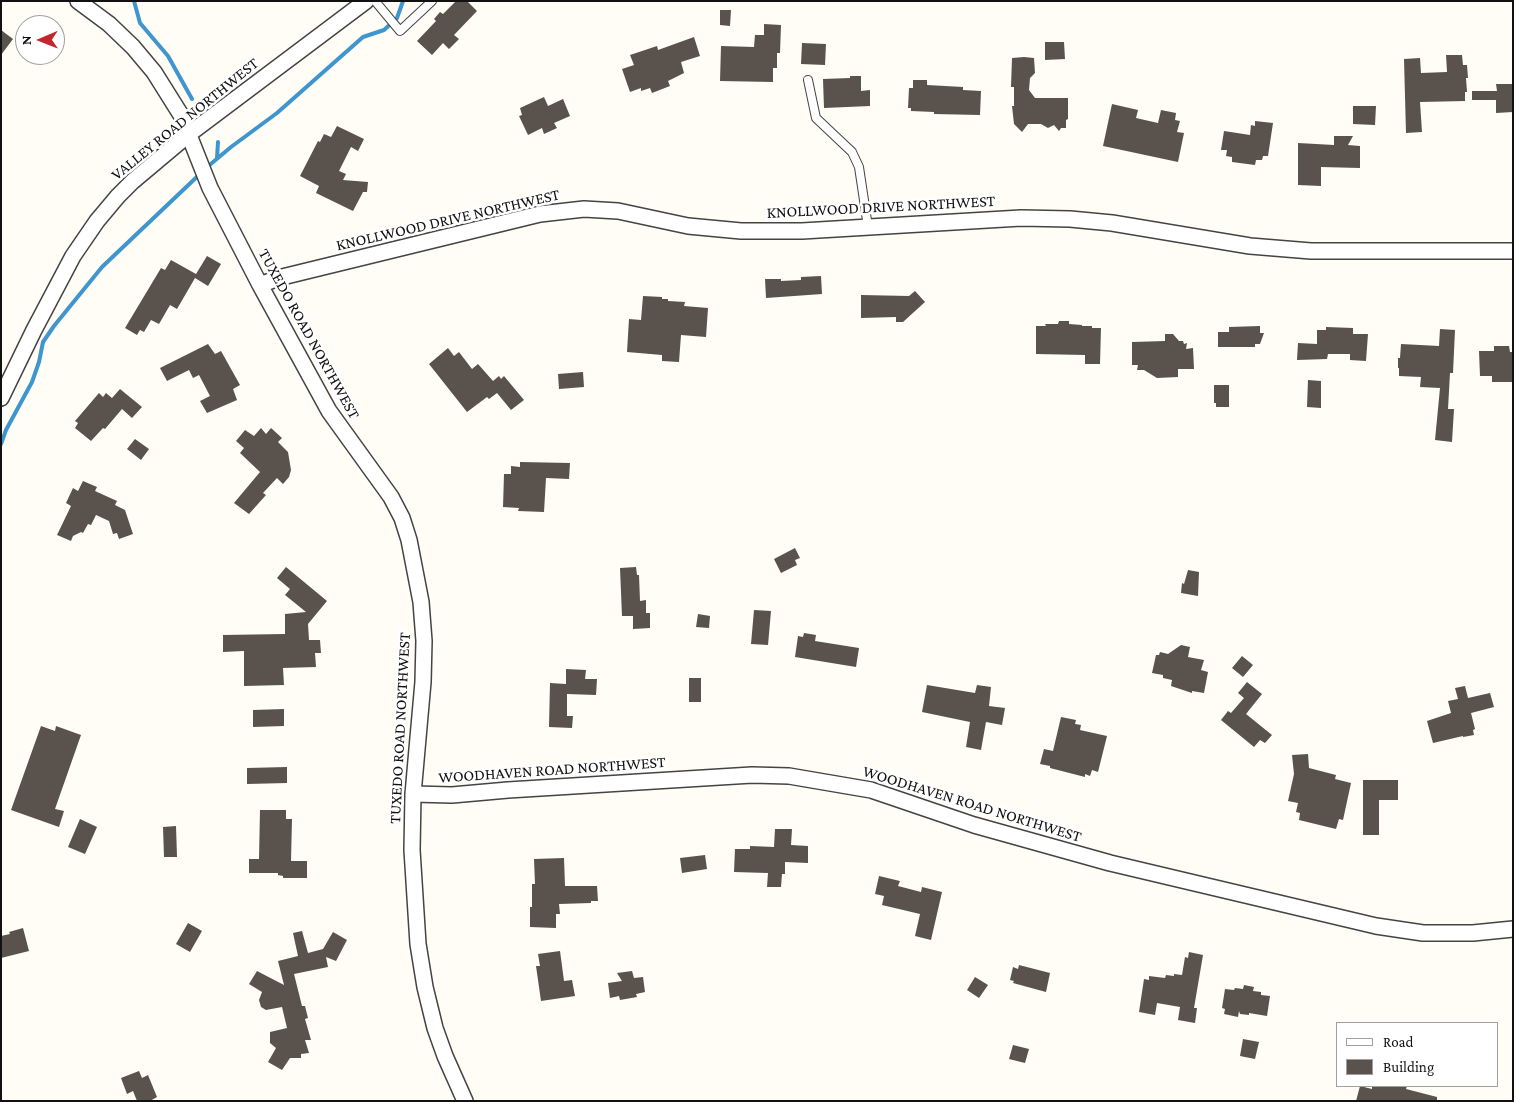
<!DOCTYPE html>
<style>
body{margin:0}
#map{position:relative;width:1514px;height:1102px;overflow:hidden;background:#fffdf5;font-family:"Crimson Pro",serif}
canvas{display:block}
.frame{position:absolute;inset:0;border:2px solid #111;pointer-events:none}
.legend{position:absolute;left:1336px;top:1022px;width:162px;height:65px;box-sizing:border-box;background:#fff;border:1px solid #a0a0a0;margin:0;padding:6px 9px;list-style:none;font-size:15px;color:#111}
.legend li{display:flex;align-items:center;gap:10px;height:25px}
.legend b{width:25px;border:1px solid #a0a0a0}
.north{position:absolute;left:15px;top:15px;width:50px;height:50px;box-sizing:border-box;background:#fff;border:1px solid #a0a0a0;border-radius:50%;rotate:269deg;font-size:14px;font-weight:700;line-height:20px;text-align:center;color:#111}
.north::after{content:'';display:block;margin:auto;width:18px;height:22px;background:#c4262e;clip-path:polygon(50% 0,100% 100%,50% 72%,0 100%)}
</style>
<div id="map">
<canvas width="1514" height="1102"></canvas>
<div class="frame"></div>
<ul class="legend">
<li><b style="height:6px;background:#fff"></b>Road</li>
<li><b style="height:14px;background:#5a524d"></b>Building</li>
</ul>
<div class="north">N</div>
</div>
<script>
const g = document.querySelector('canvas').getContext('2d');
g.lineJoin = 'round';
const shape = rows => new Path2D(rows.map(r => 'M' + r).join(''));
function trace(path, color, width, dash) { g.strokeStyle = color; g.lineWidth = width; g.lineCap = dash ? 'butt' : 'round'; g.setLineDash(dash || []); g.stroke(path); }
function paint(path, color) { g.fillStyle = color; g.fill(path, 'evenodd'); }
function drawText(font, color, halo, rows, align = 'center') {
  g.font = font + ' "Crimson Pro",serif'; g.lineWidth = 5; g.setLineDash([]); g.textBaseline = 'middle'; g.strokeStyle = halo; g.fillStyle = color; for (const [text, x, y, turn = 0] of rows) {
    g.save(); g.translate(x, y); g.rotate((+turn || 0) * Math.PI / 180); g.textAlign = isNaN(turn) ? turn : align; if (halo) g.strokeText(text, 0, 0); g.fillText(text, 0, 0); g.restore();
  }
}
const stream = shape([
 [134,1,140,23,168,56,192,99],
 [217,158,218,142],
 [206,168,231,147,277,113,363,37,384,30,397,18,403,1],
 [1,444,6,430,32,382,39,362,43,342,54,326,102,267,201,173]
]);
const building = shape([
 [456,1,467,1,477,11,454,35,459,39,449,49,443,43,432,55,417,41,436,21,434,19,440,12,443,14],
 [720,10,731,10,730,26,720,25],
 [764,24,781,25,780,53,777,53,777,68,773,68,773,82,720,81,721,46,754,47,755,35,764,35],
 [1,30,13,39,1,55],
 [694,37,700,56,681,62,684,73,668,81,670,86,652,93,650,88,641,91,641,88,630,92,622,69,634,65,630,55,657,46,658,50],
 [1045,42,1064,42,1065,59,1045,60],
 [802,43,826,44,825,65,801,64],
 [1446,55,1462,55,1463,65,1467,65,1468,78,1466,78,1467,92,1465,92,1465,101,1420,102,1422,132,1406,133,1404,59,1420,58,1421,73,1447,72],
 [1024,57,1034,58,1035,73,1030,78,1029,90,1035,98,1068,98,1068,119,1066,120,1066,128,1061,128,1059,131,1054,125,1048,128,1041,124,1028,124,1022,132,1014,124,1012,106,1014,106,1014,87,1011,87,1012,58],
 [850,76,861,76,861,91,870,90,870,106,824,108,823,79,850,78],
 [913,80,927,80,927,85,963,87,963,90,981,91,980,115,934,114,934,112,911,111,911,108,908,108,909,88,913,88],
 [1496,84,1513,84,1513,112,1496,113,1496,100,1472,100,1472,91,1497,91],
 [544,97,548,106,563,99,570,116,554,123,557,128,544,134,542,128,528,135,519,116,522,115,520,108],
 [1112,104,1138,110,1136,118,1158,123,1161,110,1176,113,1175,120,1180,121,1177,132,1184,133,1178,162,1103,146],
 [1353,106,1376,106,1375,125,1353,124],
 [1255,121,1273,123,1268,156,1263,156,1262,160,1256,160,1255,165,1232,162,1232,157,1226,156,1227,150,1221,150,1224,131,1250,135,1251,125,1255,126],
 [337,126,364,139,358,151,351,147,339,171,346,174,343,180,368,182,367,192,363,192,353,211,316,193,319,186,300,176,318,141,320,142,324,134,331,137],
 [1334,136,1353,136,1348,145,1360,146,1360,168,1321,167,1321,186,1298,185,1298,143,1334,145],
 [207,256,221,264,208,286,195,278,177,309,170,305,159,324,151,320,144,332,140,330,137,335,125,328,161,268,165,270,171,260,196,274],
 [821,276,822,294,766,298,765,279,781,279,781,281,801,280,801,277],
 [915,291,925,302,903,322,896,322,896,317,861,318,861,295,909,296],
 [643,296,662,297,662,299,668,299,668,301,685,302,684,306,708,308,706,337,681,335,679,362,662,361,662,355,627,352,629,319,641,320],
 [1059,321,1069,321,1069,324,1082,325,1082,326,1092,326,1092,328,1101,328,1100,364,1085,364,1085,355,1036,354,1036,326,1046,326,1045,324,1058,324],
 [1260,326,1260,333,1264,333,1260,344,1255,344,1255,347,1218,347,1218,332,1229,332,1229,327],
 [1326,327,1353,328,1353,334,1368,334,1366,361,1350,360,1350,354,1328,354,1327,359,1297,360,1298,343,1317,344,1317,330,1326,330],
 [1440,329,1455,330,1453,373,1450,373,1448,409,1454,409,1452,442,1435,440,1440,388,1420,387,1421,377,1399,376,1399,368,1398,368,1398,358,1400,358,1401,344,1439,346],
 [1165,334,1173,334,1179,341,1183,341,1184,344,1187,343,1186,349,1193,348,1194,369,1178,369,1178,377,1157,378,1144,370,1137,370,1138,365,1132,365,1132,342,1165,341],
 [208,344,215,354,221,351,240,385,233,389,237,400,207,413,200,401,210,396,199,375,193,378,189,370,167,381,160,368],
 [1494,346,1509,346,1510,352,1513,352,1513,382,1492,382,1492,376,1480,376,1479,351,1494,351],
 [448,348,454,356,459,352,472,369,478,364,493,381,499,376,501,379,504,376,524,400,511,410,497,393,489,399,487,397,467,412,429,364],
 [583,372,584,387,559,389,558,374],
 [1308,380,1321,381,1321,408,1307,407],
 [1214,385,1229,385,1229,407,1216,407,1216,403,1214,403],
 [120,389,142,407,132,418,122,409,105,429,103,428,91,441,75,428,78,423,75,421,99,393,103,397,106,393,112,398],
 [261,428,266,434,271,428,282,438,278,442,288,452,291,470,289,477,283,484,277,478,263,493,266,495,249,514,234,503,260,472,240,453,244,448,236,441,245,430,254,436],
 [135,439,149,449,141,460,127,449],
 [520,462,570,463,569,479,546,478,544,512,518,511,519,508,503,507,504,474,511,474,511,466,520,467],
 [83,481,97,487,95,491,117,501,115,505,125,510,133,534,119,539,117,533,113,534,109,521,96,515,91,525,88,524,83,533,81,532,73,536,71,541,57,535,71,506,66,503,73,488,78,491],
 [795,548,800,558,795,560,797,565,781,573,774,559],
 [286,567,327,601,308,624,309,640,320,640,321,653,315,653,316,667,283,668,284,685,244,686,244,651,223,652,223,635,285,634,285,614,306,612,285,595,290,589,277,578],
 [636,567,637,575,639,575,640,601,646,600,646,613,650,613,650,628,633,629,633,616,622,616,620,568],
 [1188,570,1199,572,1198,596,1181,593,1182,583,1184,584],
 [754,610,771,611,768,645,751,644],
 [698,614,710,616,709,628,696,627],
 [804,633,816,635,815,641,859,648,856,667,795,657,798,636,803,637],
 [1181,645,1190,647,1188,657,1204,660,1201,670,1208,672,1204,693,1192,691,1192,693,1171,686,1172,680,1163,678,1163,675,1152,673,1156,655,1159,655,1160,652,1168,654],
 [1242,656,1253,665,1243,677,1232,668],
 [566,669,586,670,585,679,597,679,596,695,567,694,567,716,573,716,572,728,549,727,550,683,566,684],
 [689,678,701,678,701,702,689,702],
 [1247,682,1262,694,1246,714,1272,735,1265,743,1260,740,1254,747,1221,720,1228,711,1231,713,1244,698,1238,693],
 [927,685,975,693,977,685,991,687,989,706,1005,708,1002,725,986,722,981,750,966,747,970,722,922,712],
 [1465,686,1468,698,1490,693,1494,707,1471,713,1475,729,1473,730,1474,735,1463,737,1463,736,1433,743,1427,721,1451,713,1448,701,1458,699,1455,688],
 [284,709,284,726,253,727,253,710],
 [1061,717,1076,720,1075,724,1081,725,1080,730,1107,736,1098,772,1092,770,1090,776,1085,774,1085,777,1050,768,1050,766,1040,764,1044,749,1053,751],
 [41,726,55,731,56,726,81,735,55,809,64,811,59,827,11,810],
 [1308,754,1309,768,1336,775,1335,779,1351,783,1343,820,1339,819,1336,829,1299,820,1300,813,1296,812,1298,803,1288,801,1294,774,1292,755],
 [287,767,287,783,247,784,247,768],
 [1363,780,1398,780,1398,800,1379,800,1379,835,1363,835],
 [260,810,286,810,286,819,292,819,291,861,307,861,307,878,283,878,283,876,278,875,278,873,249,873,249,859,259,859],
 [80,819,97,827,85,854,68,847],
 [176,826,177,857,164,857,163,827],
 [775,829,792,829,791,845,808,846,808,863,785,862,785,874,782,874,781,887,767,887,768,873,734,872,735,849,750,849,750,846,774,847],
 [705,855,707,869,682,873,680,858],
 [564,858,565,886,597,886,598,901,591,901,591,903,559,904,560,914,556,914,556,928,530,927,530,907,532,907,532,884,535,884,534,859],
 [879,876,900,881,898,886,921,892,922,887,942,892,931,940,915,936,920,914,882,905,884,896,875,894],
 [188,923,202,931,190,952,176,944],
 [23,928,29,951,1,958,1,936,10,934,9,932],
 [302,931,308,953,323,949,333,932,347,940,336,961,326,957,328,967,294,974,302,1006,305,1006,308,1018,305,1019,311,1040,305,1040,309,1053,301,1054,301,1058,290,1058,282,1070,268,1062,276,1048,270,1043,270,1032,287,1028,282,1007,266,1010,261,1007,259,1000,262,992,249,984,257,971,284,985,278,961,298,956,293,933],
 [560,951,564,981,572,980,575,996,541,1001,536,966,540,966,538,954],
 [1189,952,1203,955,1194,1008,1197,1008,1195,1023,1178,1020,1180,1007,1157,1003,1155,1015,1139,1012,1144,979,1149,980,1149,976,1165,978,1166,975,1174,976,1174,974,1182,975,1185,957,1188,958],
 [1019,965,1050,973,1046,992,1013,983,1014,981,1010,980,1013,967,1018,969],
 [632,971,634,978,643,977,645,992,636,994,637,997,620,1000,619,996,610,998,608,983,622,981,617,973],
 [975,977,988,985,979,998,967,990],
 [1244,985,1254,987,1253,991,1261,992,1261,995,1270,996,1267,1016,1249,1013,1249,1015,1240,1014,1239,1011,1238,1017,1224,1014,1225,1009,1222,1008,1225,989,1234,990,1235,988,1243,989],
 [1243,1039,1259,1042,1255,1059,1240,1056],
 [1013,1045,1029,1049,1025,1063,1009,1059],
 [139,1071,142,1078,148,1075,157,1097,150,1101,137,1101,133,1091,127,1094,121,1078],
 [1360,1086,1372,1089,1372,1086,1407,1086,1406,1089,1437,1097,1437,1101,1356,1101]
]);
const service = shape([
 [375,1,400,31,432,1],
 [808,80,816,118,852,152,859,167,868,227]
]);
const minor = shape([
 [78,1,109,24,133,47,154,72,181,115,210,188,260,285,329,411,391,497,402,518,409,540,421,602,424,641,423,682,413,794,412,850,418,944,425,987,435,1028,445,1056,465,1101],
 [260,285,278,278,540,214,584,209,618,211,688,226,741,231,802,231,1021,218,1070,219,1112,223,1250,246,1311,251,1513,251],
 [1,398,34,330,73,256,97,221,118,196,133,181,189,134,366,1],
 [413,794,452,795,508,790,752,775,789,776,871,790,974,825,1110,863,1376,926,1423,933,1473,933,1513,929]
]);
const streetNames = [
 ["VALLEY ROAD NORTHWEST",185,119,-39],
 ["KNOLLWOOD DRIVE NORTHWEST",881,207,-3],
 ["KNOLLWOOD DRIVE NORTHWEST",448,220,-13],
 ["TUXEDO ROAD NORTHWEST",309,334,61],
 ["TUXEDO ROAD NORTHWEST",400,728,-87],
 ["WOODHAVEN ROAD NORTHWEST",552,770,-4],
 ["WOODHAVEN ROAD NORTHWEST",972,804,17]
];
trace(stream, '#3f96cf', 4);
paint(building, '#5a524d');
trace(service, '#444', 10);
trace(minor, '#444', 18);
trace(service, '#fff', 8);
trace(minor, '#fff', 15);
drawText('16px', '#111', '#fff', streetNames);
</script>
